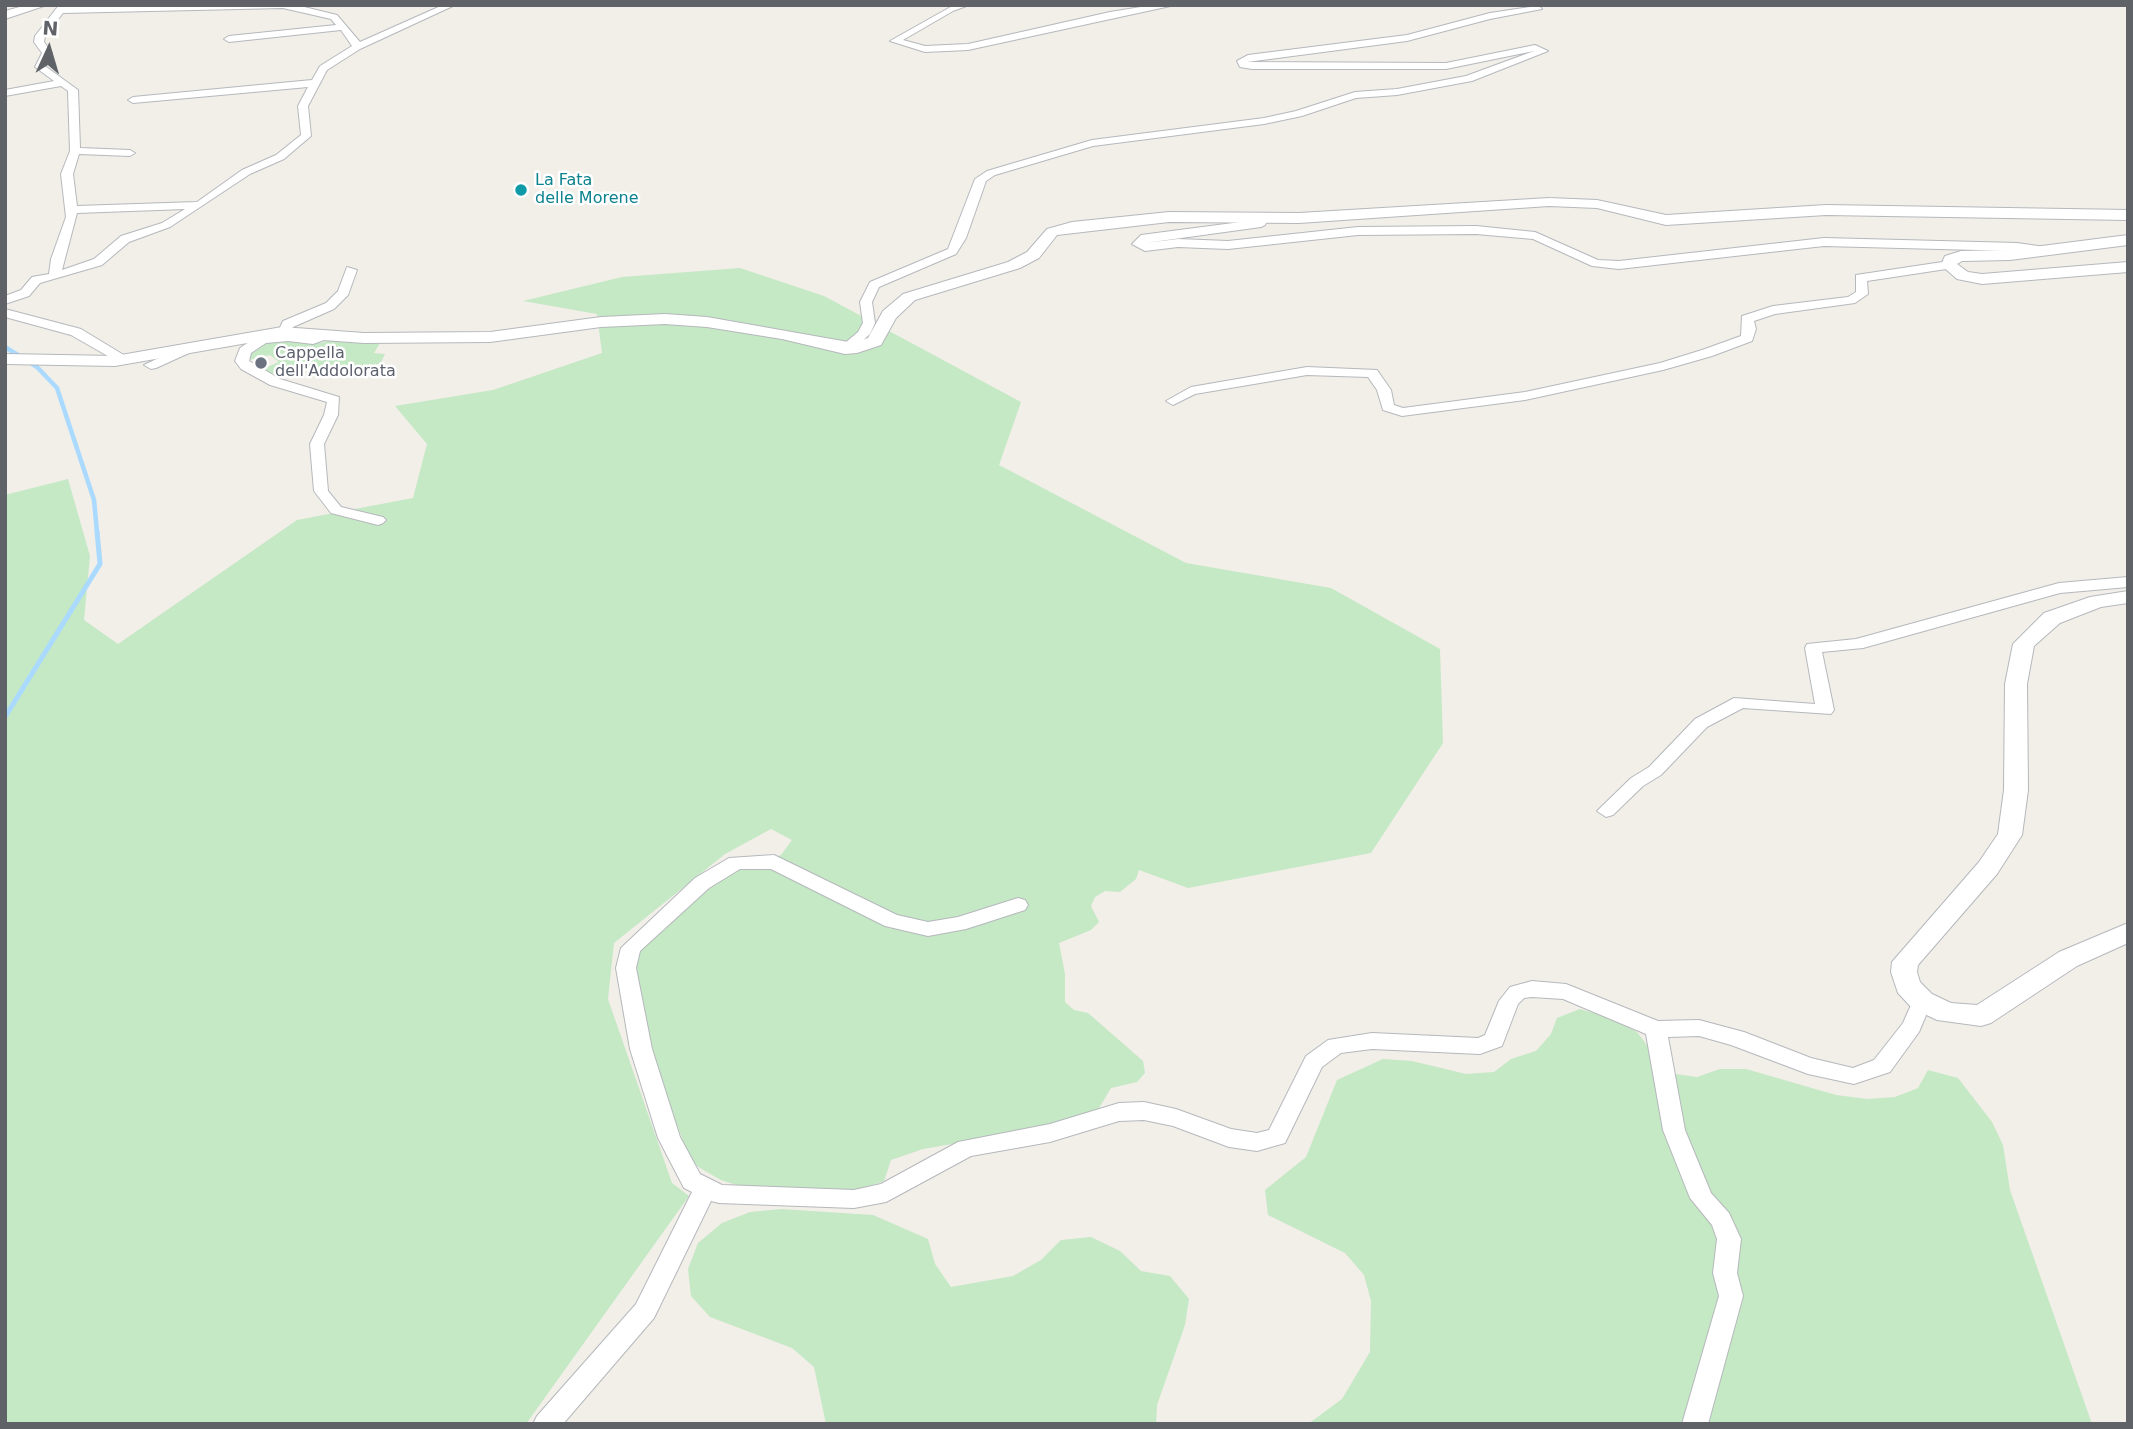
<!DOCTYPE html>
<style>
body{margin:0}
#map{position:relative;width:2133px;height:1429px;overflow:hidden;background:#f1efe8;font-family:"DejaVu Sans",sans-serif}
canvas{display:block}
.frame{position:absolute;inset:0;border:7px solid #5f6368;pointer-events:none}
.north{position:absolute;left:14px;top:14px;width:70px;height:70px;-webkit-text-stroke:5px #fff;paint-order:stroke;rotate:4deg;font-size:19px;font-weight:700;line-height:28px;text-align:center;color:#5f6368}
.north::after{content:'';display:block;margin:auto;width:24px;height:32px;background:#5f6368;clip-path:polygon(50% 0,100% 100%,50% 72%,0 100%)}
</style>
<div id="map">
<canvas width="2133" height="1429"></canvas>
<div class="frame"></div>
<div class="north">N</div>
</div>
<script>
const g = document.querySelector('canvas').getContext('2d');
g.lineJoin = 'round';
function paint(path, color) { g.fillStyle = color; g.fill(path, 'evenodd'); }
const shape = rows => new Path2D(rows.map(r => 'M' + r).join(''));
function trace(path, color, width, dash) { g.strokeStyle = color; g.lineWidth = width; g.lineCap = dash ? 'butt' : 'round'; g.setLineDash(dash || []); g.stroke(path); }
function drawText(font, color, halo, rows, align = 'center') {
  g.font = font + ' "DejaVu Sans",sans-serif'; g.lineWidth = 5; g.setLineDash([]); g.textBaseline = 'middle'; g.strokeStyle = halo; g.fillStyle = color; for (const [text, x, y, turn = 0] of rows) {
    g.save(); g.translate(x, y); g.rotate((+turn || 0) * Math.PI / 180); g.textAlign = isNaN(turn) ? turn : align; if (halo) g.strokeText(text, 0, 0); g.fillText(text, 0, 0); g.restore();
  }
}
const green = shape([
 [740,268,824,296,1021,402,999,465,1186,563,1331,588,1440,649,1443,743,1371,853,1188,888,1139,870,1136,879,1120,892,1105,891,1095,897,1091,906,1099,922,1091,930,1059,943,1065,974,1065,1002,1074,1010,1088,1013,1143,1061,1145,1073,1137,1082,1111,1088,1096,1113,1051,1127,923,1149,891,1160,884,1181,856,1191,746,1188,721,1180,700,1168,691,1161,653,1064,631,974,635,956,658,930,712,883,737,869,781,855,792,840,771,829,725,854,614,943,608,999,672,1183,689,1196,526,1424,5,1424,5,495,68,479,90,556,84,620,118,644,297,520,413,498,427,444,395,406,493,390,602,353,597,314,523,301,622,277],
 [291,339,321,343,330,340,380,343,374,353,385,354,380,364,266,374,262,369,279,362,270,355,249,360,249,353,265,342],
 [1580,1009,1611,1018,1637,1032,1668,1073,1697,1077,1720,1069,1746,1069,1836,1095,1867,1099,1895,1097,1918,1088,1928,1070,1958,1078,1992,1122,2003,1145,2010,1190,2092,1424,1308,1424,1342,1399,1370,1352,1371,1301,1364,1275,1345,1253,1268,1215,1265,1190,1306,1157,1337,1080,1383,1059,1412,1061,1466,1074,1494,1072,1511,1059,1536,1051,1551,1034,1557,1018],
 [781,1209,873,1215,928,1239,935,1264,951,1287,1013,1276,1041,1260,1061,1240,1091,1237,1120,1251,1141,1271,1170,1276,1189,1299,1185,1325,1157,1405,1156,1424,826,1424,814,1367,792,1348,710,1317,691,1296,688,1269,698,1243,722,1223,750,1212]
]);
const streamFar1 = shape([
 [5,347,37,367,57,388,94,500,97,532]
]);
const stream = shape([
 [5,717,100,564,97,531]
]);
const minor = shape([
 [59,5,296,5,337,15,360,42,443,5,455,5,360,49,327,70,308,106,311,136,284,159,250,174,170,227,129,242,102,265,40,283,29,296,5,304,5,296,21,290,32,277,49,274,51,259,66,217,61,174,70,151,68,91,61,86,5,96,5,90,54,81,35,67,42,53,34,42,35,36,59,5],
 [283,8,331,19,336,25,229,36,224,39,229,42,341,30,352,46,320,66,312,80,133,97,128,100,133,103,308,87,298,106,301,135,276,155,242,170,197,202,77,206,73,174,79,154,130,156,135,153,130,150,80,148,78,90,45,66,52,53,44,42,45,36,63,13,283,8],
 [185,209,162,223,121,236,94,259,62,270,77,213,185,209],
 [954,5,969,5,953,11,903,40,925,46,968,44,1110,12,1153,5,1175,5,968,50,925,52,890,41,954,5],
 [1529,5,1538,5,1542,9,1490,19,1407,41,1247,62,1446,63,1535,45,1548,51,1472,81,1397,95,1356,98,1302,116,1264,124,1093,146,995,175,986,181,966,238,956,254,879,287,872,302,875,323,870,334,850,352,840,352,838,349,858,332,863,323,860,302,870,282,948,249,975,179,987,171,1092,140,1264,118,1296,111,1355,92,1397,89,1466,76,1534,51,1446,69,1252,69,1240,67,1237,61,1248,55,1407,35,1490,13,1530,7,1529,5],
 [1263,214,1269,217,1265,225,1261,227,1145,243,1178,239,1228,241,1358,227,1476,226,1535,232,1598,260,1619,261,1824,238,2017,243,2045,247,2051,251,2045,255,2017,251,1824,246,1619,269,1592,266,1533,239,1476,234,1358,235,1228,249,1178,247,1145,251,1132,244,1141,235,1256,220,1263,214],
 [1949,261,1955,265,1953,268,1867,281,1868,294,1855,303,1775,314,1754,321,1756,329,1752,341,1712,356,1663,370,1525,400,1402,416,1383,410,1377,390,1368,377,1307,375,1195,394,1173,405,1166,401,1191,387,1307,367,1377,370,1391,390,1394,405,1403,408,1525,392,1660,363,1702,350,1741,336,1742,316,1773,306,1848,297,1856,292,1856,275,1949,261],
 [347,267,357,270,348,295,334,309,293,327,288,333,311,336,322,332,327,333,327,339,313,344,288,341,266,343,251,353,249,361,280,379,339,397,338,415,324,444,328,491,341,507,383,517,386,520,383,523,378,525,331,513,314,491,310,444,324,415,327,402,270,385,241,369,235,361,240,348,258,336,277,334,283,321,326,303,338,291,347,267],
 [5,309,81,329,132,360,130,363,120,363,71,335,5,317,5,309],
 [184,346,191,350,189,353,156,368,151,369,144,365,184,346],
 [2128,577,2128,587,2060,593,1863,648,1822,652,1834,710,1831,714,1743,708,1707,727,1661,775,1643,786,1613,815,1606,817,1597,811,1631,778,1649,767,1695,719,1734,698,1815,704,1805,648,1807,644,1856,639,2059,583,2128,577],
 [774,855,897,915,928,922,958,917,1018,898,1025,900,1028,905,1025,910,966,929,928,936,885,926,771,869,740,869,709,888,640,951,636,968,652,1049,680,1137,700,1174,722,1185,854,1190,881,1184,958,1142,1050,1124,1119,1103,1144,1102,1176,1109,1231,1129,1257,1133,1269,1130,1306,1056,1328,1040,1372,1033,1478,1038,1485,1035,1499,1001,1510,987,1532,981,1566,984,1658,1021,1699,1020,1744,1032,1811,1058,1853,1068,1874,1060,1903,1023,1915,996,1922,993,1929,996,1932,1001,1919,1032,1890,1072,1854,1084,1808,1074,1731,1045,1699,1036,1668,1037,1685,1130,1711,1193,1729,1213,1741,1239,1737,1273,1743,1296,1708,1424,1682,1424,1719,1296,1713,1273,1717,1239,1712,1225,1690,1198,1663,1130,1646,1034,1563,999,1532,997,1524,998,1518,1004,1502,1046,1480,1054,1372,1049,1341,1053,1322,1067,1285,1143,1257,1151,1229,1147,1173,1126,1144,1120,1119,1121,1050,1142,971,1156,886,1202,854,1208,719,1203,711,1201,654,1318,563,1424,533,1424,537,1416,636,1304,692,1192,684,1188,658,1138,630,1049,616,968,621,948,695,878,729,858,774,855]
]);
const tertiary = shape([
 [27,5,47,5,5,19,5,11,27,5],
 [1549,198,1597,200,1666,215,1826,205,2128,210,2128,220,1826,215,1666,225,1597,208,1549,206,1299,223,1169,222,1057,235,1039,258,1020,268,915,300,896,318,881,345,857,353,845,354,782,339,707,327,665,324,601,327,490,342,364,343,282,337,115,366,5,364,5,354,115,356,282,327,364,333,490,332,601,317,665,314,707,317,854,343,868,338,883,311,903,294,1008,262,1027,252,1047,229,1072,222,1169,212,1299,213,1549,198],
 [2128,235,2128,245,2010,260,1962,261,1957,264,1968,272,1982,274,2128,262,2128,272,1982,284,1957,279,1941,265,1945,256,1961,251,2010,250,2128,235],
 [2128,591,2128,603,2101,607,2060,623,2034,646,2027,684,2028,790,2022,835,1997,874,1918,965,1917,972,1920,982,1932,994,1951,1003,1977,1005,2059,952,2128,923,2128,943,2077,966,1991,1023,1981,1026,1937,1020,1912,1008,1898,993,1891,972,1892,962,1979,862,1998,834,2004,790,2005,684,2013,644,2044,613,2090,597,2128,591]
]);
const markers = [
 [521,190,7,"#0f9aa8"],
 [261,363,7,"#6b7280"]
];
const farCulturenames = [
 ["La Fata",535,181],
 ["delle Morene",535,199]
];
const farWorshipnames = [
 ["Cappella",275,354],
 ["dell'Addolorata",275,372]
];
paint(green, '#c5e8c5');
trace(streamFar1, '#aadaff', 4.5);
trace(stream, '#aadaff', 5);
trace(minor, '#b5b8bc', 2);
trace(tertiary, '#b5b8bc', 2);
paint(minor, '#fff');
paint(tertiary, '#fff');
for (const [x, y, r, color] of markers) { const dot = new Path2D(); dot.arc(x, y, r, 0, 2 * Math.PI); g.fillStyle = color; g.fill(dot); trace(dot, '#fff', 2.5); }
drawText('16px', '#0d838f', '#fff', farCulturenames, 'left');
drawText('16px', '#5b616d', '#fff', farWorshipnames, 'left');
</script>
